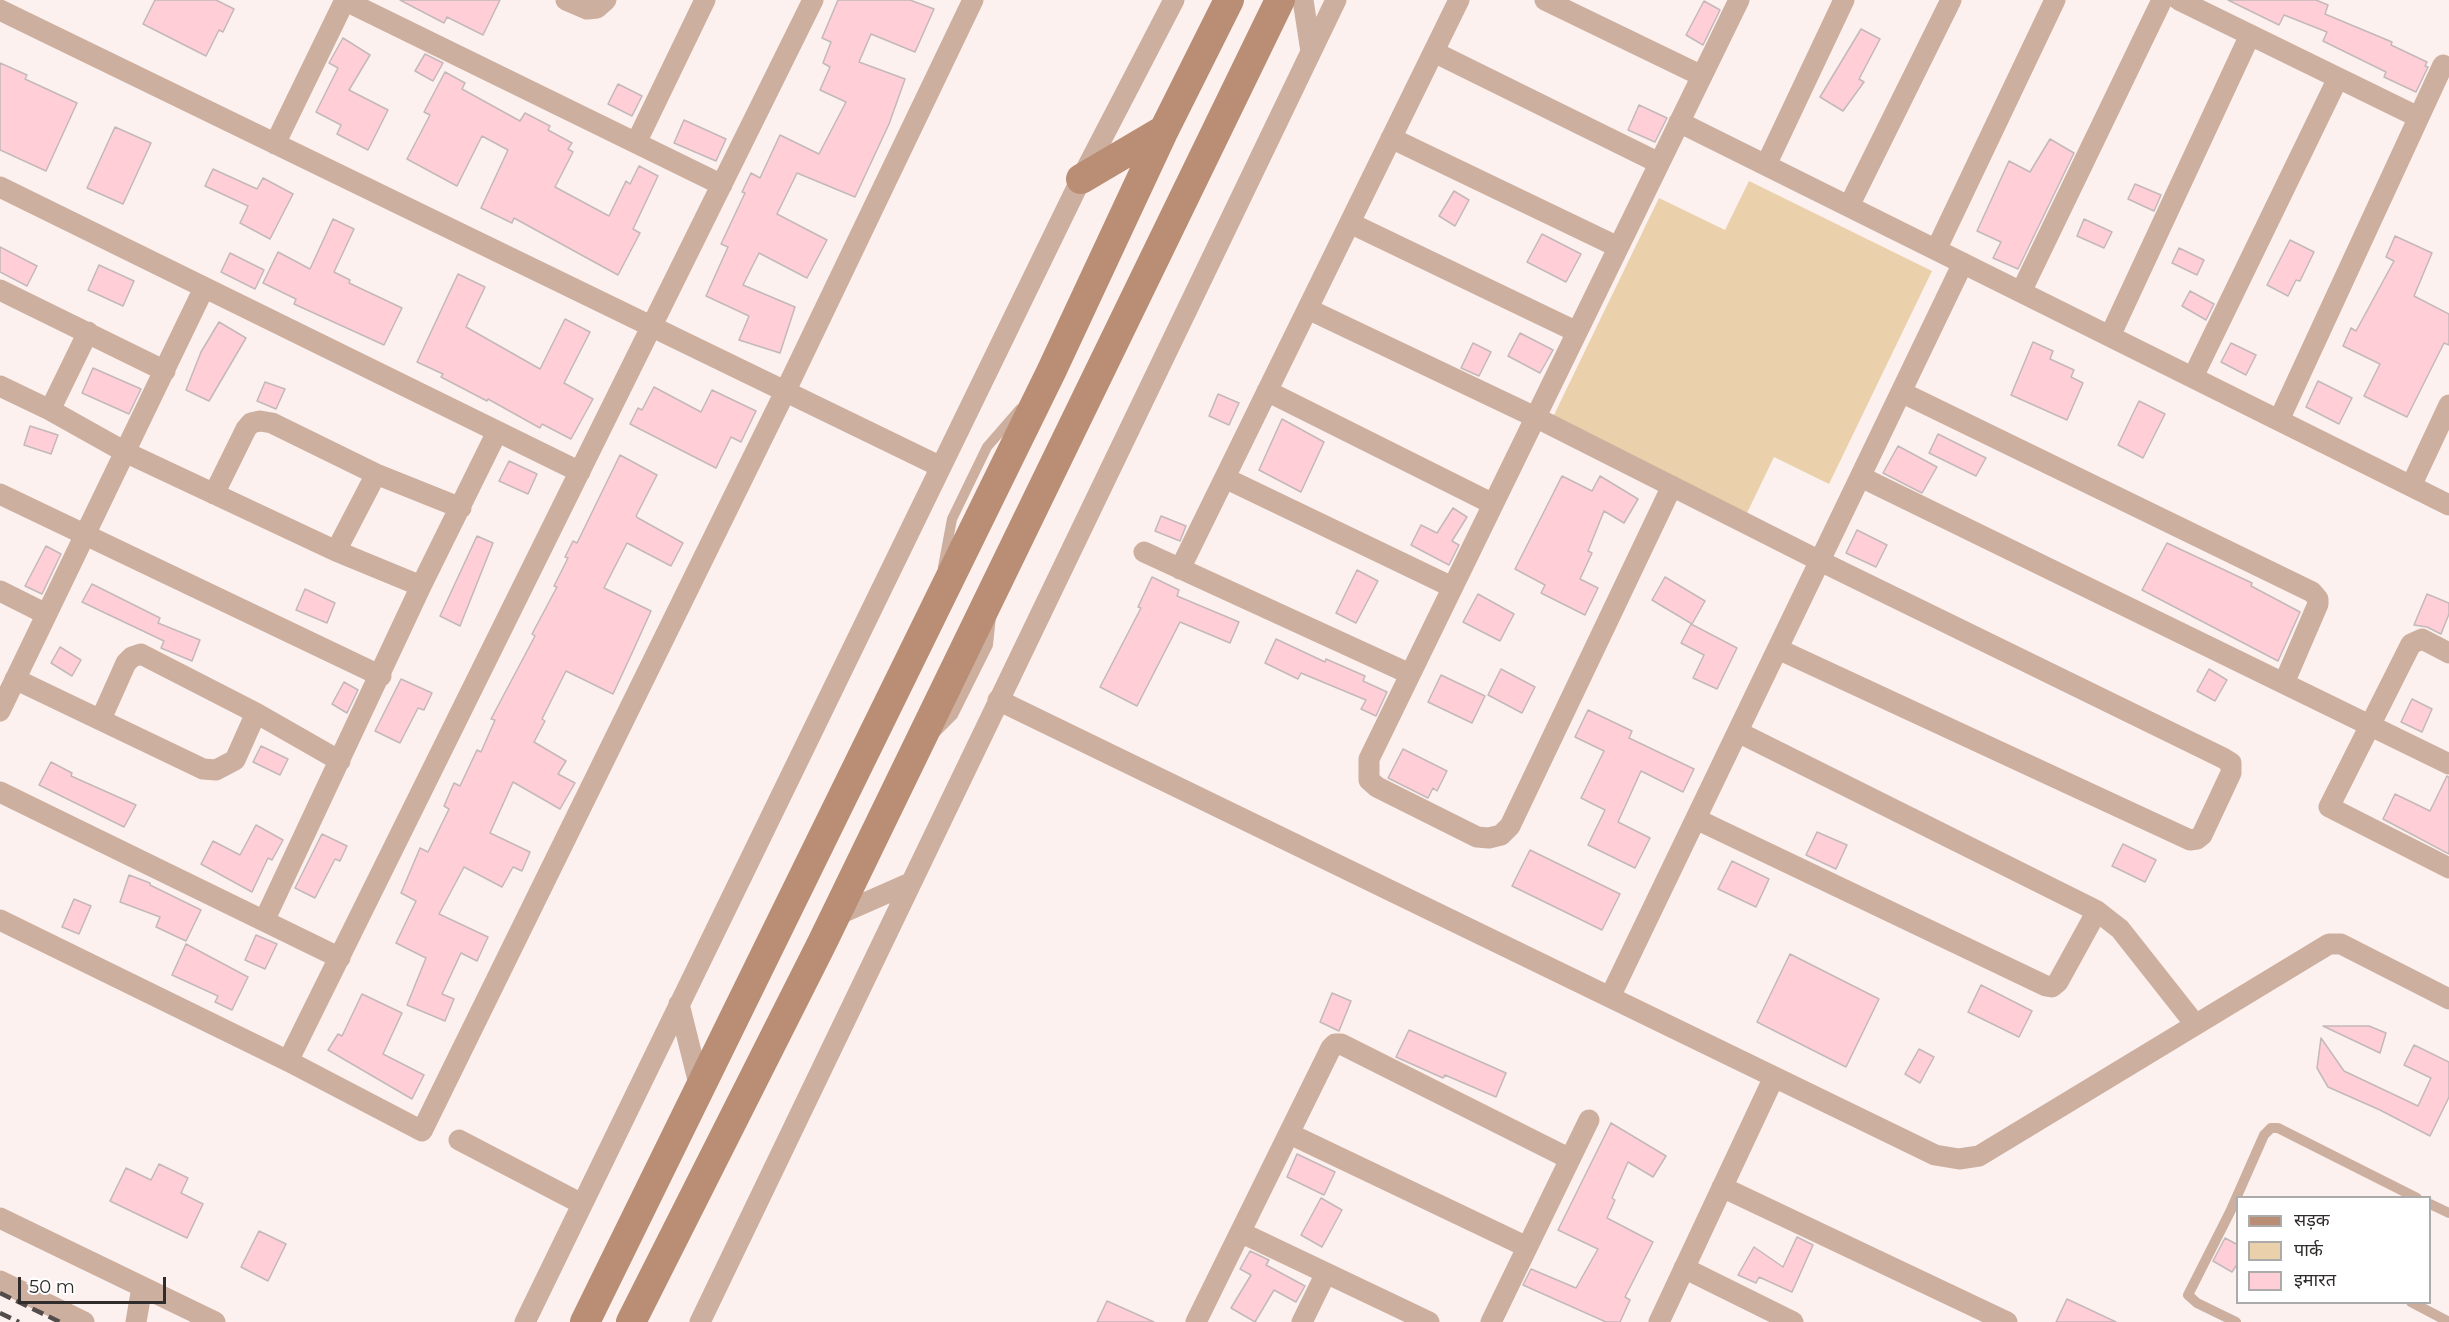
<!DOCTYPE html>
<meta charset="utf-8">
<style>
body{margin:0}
#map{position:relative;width:2449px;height:1322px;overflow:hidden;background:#fcf1ef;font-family:Montserrat,"Noto Sans Devanagari",sans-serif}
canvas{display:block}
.legend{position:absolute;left:2236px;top:1196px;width:195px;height:108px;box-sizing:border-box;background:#fff;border:2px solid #acabaa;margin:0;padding:8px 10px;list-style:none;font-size:18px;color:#302c2b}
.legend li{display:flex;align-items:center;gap:12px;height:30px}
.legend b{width:30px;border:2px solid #acabaa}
.scale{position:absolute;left:18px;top:1277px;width:148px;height:27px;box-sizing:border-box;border:3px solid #302c2b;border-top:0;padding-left:8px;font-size:18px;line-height:21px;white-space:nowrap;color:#302c2b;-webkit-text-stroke:4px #fff;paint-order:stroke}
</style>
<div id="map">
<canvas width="2449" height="1322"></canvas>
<ul class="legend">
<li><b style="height:8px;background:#b98e75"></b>सड़क</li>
<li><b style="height:16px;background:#ebd0ac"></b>पार्क</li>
<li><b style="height:16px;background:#ffced7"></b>इमारत</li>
</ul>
<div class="scale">50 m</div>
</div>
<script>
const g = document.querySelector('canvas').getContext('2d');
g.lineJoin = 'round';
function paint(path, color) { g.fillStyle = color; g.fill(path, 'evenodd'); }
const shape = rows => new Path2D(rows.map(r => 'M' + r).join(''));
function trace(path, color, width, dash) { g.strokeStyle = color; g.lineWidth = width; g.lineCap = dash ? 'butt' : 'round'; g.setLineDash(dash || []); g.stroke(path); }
const green = shape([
 [1749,181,1932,271,1829,484,1774,457,1747,513,1553,417,1659,198,1725,230]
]);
const building = shape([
 [155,0,216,0,234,9,223,32,219,30,206,56,143,24,155,0],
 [400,0,500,0,483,35,447,17,444,23,400,0],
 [838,0,910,0,934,9,915,52,871,34,859,62,905,79,889,124,855,197,797,173,777,214,827,240,807,278,759,253,743,285,795,307,780,353,739,340,749,316,706,296,728,247,721,244,745,193,742,192,751,173,760,178,780,135,819,154,846,102,820,90,830,67,823,63,831,42,822,38,838,0],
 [2228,0,2316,0,2328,5,2325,14,2392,42,2391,45,2427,62,2425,66,2428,67,2416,92,2384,77,2386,72,2323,41,2327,32,2284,15,2279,25,2228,0],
 [1704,1,1720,10,1703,45,1686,35,1704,1],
 [1861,29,1880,39,1859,79,1864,82,1843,111,1820,97,1861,29],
 [343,38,370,55,349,90,388,110,368,150,337,134,341,125,316,112,338,68,329,63,343,38],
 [425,54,443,63,433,81,415,71,425,54],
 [0,63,27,75,25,79,77,103,46,171,0,150,0,63],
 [445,72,465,83,462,89,520,121,525,113,550,126,548,130,572,143,568,149,573,152,555,187,609,216,626,181,630,184,639,166,658,176,633,229,640,233,618,275,514,218,512,223,481,208,508,150,482,136,457,186,407,159,430,115,424,112,445,72],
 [618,84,642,96,632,116,608,104,618,84],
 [1639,105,1667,118,1655,142,1628,130,1639,105],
 [684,120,726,139,716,161,674,143,684,120],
 [115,127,151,143,123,204,87,188,115,127],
 [2050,139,2074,153,2018,269,1993,258,2001,242,1977,231,2009,161,2030,172,2050,139],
 [213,169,257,189,263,178,293,194,270,239,240,223,248,206,205,186,213,169],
 [2135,184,2161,195,2154,211,2128,199,2135,184],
 [1454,191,1469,200,1455,226,1439,216,1454,191],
 [333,219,354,229,334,272,350,280,349,283,402,308,384,345,294,304,296,299,263,283,278,252,310,269,333,219],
 [2084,219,2112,232,2104,248,2077,236,2084,219],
 [1542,234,1581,254,1566,282,1527,262,1542,234],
 [2395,236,2432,253,2414,296,2449,314,2449,345,2444,343,2407,417,2364,396,2380,364,2343,346,2351,328,2356,331,2394,261,2386,257,2395,236],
 [2290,240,2314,252,2300,281,2296,280,2288,296,2267,285,2290,240],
 [0,247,37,266,27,286,0,272,0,247],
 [2179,248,2204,260,2197,275,2172,263,2179,248],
 [230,253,264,270,255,289,221,272,230,253],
 [99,265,134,281,123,306,88,290,99,265],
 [458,274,485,287,466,327,540,369,565,319,590,332,564,383,593,399,571,439,542,424,540,428,488,399,487,401,441,377,443,374,417,362,458,274],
 [2190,291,2214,304,2206,320,2182,306,2190,291],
 [219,322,246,338,209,401,186,390,201,352,219,322],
 [1520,333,1553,350,1540,373,1508,356,1520,333],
 [2033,342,2053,351,2050,359,2074,370,2071,377,2083,383,2067,420,2011,395,2033,342],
 [1473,343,1491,352,1479,376,1461,368,1473,343],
 [2231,343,2256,355,2246,375,2221,362,2231,343],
 [93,368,141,389,129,414,82,393,93,368],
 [2318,381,2352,398,2339,424,2306,407,2318,381],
 [265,382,285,389,276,409,257,401,265,382],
 [654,387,701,412,712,390,756,411,741,442,731,437,716,468,630,424,638,408,642,410,654,387],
 [1218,394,1239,403,1229,425,1209,416,1218,394],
 [2139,401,2165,414,2143,458,2118,445,2139,401],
 [1282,419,1324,442,1301,492,1259,470,1282,419],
 [30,426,58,435,51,454,24,445,30,426],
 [1938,434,1986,458,1976,476,1929,453,1938,434],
 [1898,446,1937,467,1922,493,1883,473,1898,446],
 [620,455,657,475,636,516,638,518,683,543,671,566,627,543,604,588,651,611,632,653,613,694,566,671,542,719,545,721,534,742,566,761,558,774,575,783,560,809,513,782,490,833,530,852,522,871,513,867,502,887,464,867,439,914,488,937,477,961,461,953,442,994,454,999,445,1021,407,1005,426,958,396,943,416,901,401,893,420,848,428,852,449,809,444,806,454,783,460,786,477,750,481,752,495,720,491,719,535,636,532,634,557,587,554,586,568,558,565,557,573,541,577,543,620,455],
 [509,461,537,474,528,494,499,481,509,461],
 [1562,476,1592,491,1600,476,1638,499,1624,523,1604,511,1588,551,1592,553,1580,579,1598,588,1585,615,1541,593,1545,585,1515,569,1562,476],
 [1453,508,1467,517,1452,541,1459,545,1449,565,1411,545,1421,525,1437,533,1453,508],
 [1161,516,1186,526,1180,541,1155,531,1161,516],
 [1857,530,1887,545,1876,567,1846,553,1857,530],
 [477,536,493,543,460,626,440,616,477,536],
 [2167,543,2252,583,2251,586,2300,612,2278,661,2142,590,2167,543],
 [46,546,61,554,42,594,25,586,46,546],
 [1357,570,1378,581,1356,623,1336,613,1357,570],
 [1152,577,1179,590,1177,596,1239,622,1230,643,1180,622,1137,706,1100,687,1141,608,1138,607,1152,577],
 [1665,577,1705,601,1692,624,1652,600,1665,577],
 [92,584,160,618,158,623,200,640,192,661,161,648,164,641,82,602,92,584],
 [305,589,335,603,327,623,296,610,305,589],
 [1478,594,1514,614,1500,641,1463,622,1478,594],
 [2427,594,2449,603,2449,614,2441,634,2427,627,2414,625,2427,594],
 [1691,624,1737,648,1717,689,1693,678,1704,655,1681,643,1691,624],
 [1276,639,1325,662,1326,659,1365,676,1363,681,1387,692,1376,716,1361,709,1366,700,1301,673,1298,679,1265,663,1276,639],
 [60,647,81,660,72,676,51,663,60,647],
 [1501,669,1535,687,1522,713,1488,695,1501,669],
 [2209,669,2227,680,2215,701,2197,691,2209,669],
 [1441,675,1485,696,1472,723,1428,702,1441,675],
 [401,679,432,693,424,710,418,708,400,743,375,731,401,679],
 [344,682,358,690,347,713,332,704,344,682],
 [2412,699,2432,709,2422,732,2401,722,2412,699],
 [1588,710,1632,731,1629,738,1694,769,1683,792,1641,771,1618,822,1650,838,1635,868,1588,845,1605,810,1581,798,1604,751,1575,737,1588,710],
 [261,746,288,759,280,775,253,762,261,746],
 [1403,749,1447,771,1437,791,1433,788,1428,798,1388,778,1403,749],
 [51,762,72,773,71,776,136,805,124,827,39,785,51,762],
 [2447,776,2449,777,2449,854,2383,819,2395,794,2430,811,2447,776],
 [256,825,283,840,272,860,268,858,252,892,201,864,213,841,240,855,256,825],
 [1817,832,1847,845,1836,869,1806,855,1817,832],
 [322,834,347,846,340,861,335,859,315,898,295,888,322,834],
 [2123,844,2156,860,2145,882,2112,866,2123,844],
 [1530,850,1620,894,1602,930,1512,886,1530,850],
 [1732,861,1769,879,1756,907,1718,889,1732,861],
 [129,875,150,883,150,885,201,910,186,941,156,927,160,917,120,902,129,875],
 [74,899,91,906,79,934,62,927,74,899],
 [256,935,277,944,265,969,245,960,256,935],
 [186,944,248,977,232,1010,215,1002,218,996,172,975,186,944],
 [1790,954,1879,999,1846,1067,1757,1022,1790,954],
 [1981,985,2032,1011,2019,1037,1968,1012,1981,985],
 [1332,993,1351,1001,1339,1031,1320,1022,1332,993],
 [362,994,402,1013,383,1054,424,1075,412,1099,328,1050,338,1034,342,1036,362,994],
 [2323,1026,2369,1026,2386,1033,2380,1053,2323,1026],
 [1409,1030,1506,1073,1496,1097,1445,1075,1443,1078,1396,1057,1409,1030],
 [2321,1038,2344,1071,2418,1106,2431,1078,2404,1065,2414,1045,2449,1062,2449,1097,2430,1136,2380,1110,2328,1087,2317,1068,2321,1038],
 [1919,1049,1934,1057,1920,1083,1905,1074,1919,1049],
 [1611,1123,1666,1156,1653,1177,1628,1162,1612,1198,1615,1200,1607,1218,1653,1242,1625,1297,1630,1300,1620,1322,1606,1322,1523,1285,1531,1269,1576,1288,1598,1249,1558,1230,1611,1123],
 [1297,1154,1335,1172,1324,1195,1287,1177,1297,1154],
 [159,1164,188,1178,181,1193,203,1204,187,1238,110,1201,126,1168,151,1180,159,1164],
 [1321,1198,1342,1210,1322,1247,1301,1235,1321,1198],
 [259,1231,286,1244,268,1281,241,1267,259,1231],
 [1797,1237,1813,1245,1792,1292,1759,1277,1756,1283,1738,1275,1754,1247,1783,1267,1797,1237],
 [2225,1238,2238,1245,2238,1263,2232,1272,2213,1261,2225,1238],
 [1250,1251,1269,1260,1266,1265,1305,1286,1296,1302,1274,1290,1255,1322,1231,1308,1251,1275,1240,1269,1250,1251],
 [2067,1299,2116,1322,2056,1322,2067,1299],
 [1107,1301,1154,1322,1097,1322,1107,1301]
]);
const lane = shape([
 [943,567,952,519,987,447,1020,409],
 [934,734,953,715,988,645,991,616],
 [2430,1204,2449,1213],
 [2411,1302,2449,1322],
 [2236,1322,2197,1303,2188,1295,2230,1212,2264,1135,2271,1128,2278,1128,2417,1198]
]);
const street = shape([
 [344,0,722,185],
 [566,0,587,9,597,8,606,0],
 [1303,0,1311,52],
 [1545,0,1702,76],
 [2179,0,2418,117],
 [0,10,941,467],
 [1434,52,1659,163],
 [1679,122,2449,505],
 [1391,138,1618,247],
 [636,143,705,0],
 [275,144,345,0],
 [1766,165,1844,0],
 [0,187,580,472],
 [1849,206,1951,0],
 [1350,223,1577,332],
 [1936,250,2055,0],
 [0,290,165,371],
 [2021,292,2162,0],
 [1308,309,1535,417,1820,561,2223,758,2231,763,2231,773,2202,835,2197,839,2190,840,1778,649],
 [2110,336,2250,35],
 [2193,377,2338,78],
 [0,386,50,410,88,332],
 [1267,391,1493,504],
 [1901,392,2312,592,2318,599,2318,604,2284,683],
 [50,410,125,452,336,551,376,474],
 [2279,420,2443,65],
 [1861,477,2449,764],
 [1225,478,1452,587],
 [1672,486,1510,826,1501,835,1489,838,1477,837,1377,787,1369,780,1369,759,1739,0],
 [2411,486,2449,405],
 [0,494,381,676],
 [214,494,246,429,251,423,260,421,272,423,376,474,461,508],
 [336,551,421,586],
 [1144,552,1410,674],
 [1180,569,1459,0],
 [0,591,46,614],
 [2449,653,2422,639,2411,644,2329,807,2449,868],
 [15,679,203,769,216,770,235,760,256,713],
 [998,700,1935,1155,1959,1159,1979,1156,2329,944,2341,944,2449,999],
 [0,711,204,288],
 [101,719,126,663,132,657,141,654,256,713,340,761],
 [1738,732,2097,911,2120,929,2195,1024],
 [0,792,340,958],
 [1696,819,2046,986,2052,987,2058,982,2097,911],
 [835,916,910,883],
 [0,920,288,1061,422,1131,785,392,973,0],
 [264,921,421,586,497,432],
 [1610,997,1963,263],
 [679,1004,700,1088],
 [288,1061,813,0],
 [1290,1134,1527,1247],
 [459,1140,582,1204],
 [1722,1187,2007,1322],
 [0,1218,215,1322],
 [1242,1233,1429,1322],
 [1684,1268,1793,1322],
 [0,1281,84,1322],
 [136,1322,142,1287],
 [525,1322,1081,179,1174,0],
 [700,1322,1336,0],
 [1196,1322,1331,1048,1335,1044,1341,1044,1570,1159],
 [1302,1322,1326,1273],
 [1491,1322,1589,1120],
 [1659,1322,1774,1077]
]);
const secondary = shape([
 [1081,179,1164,130],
 [585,1322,1051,372,1164,130,1229,0],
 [631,1322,822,943,1280,0]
]);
const rail = shape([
 [0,1293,60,1322],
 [0,1313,19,1322]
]);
paint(green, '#ebd0ac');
paint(building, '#ffced7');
trace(building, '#c3b8ba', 1.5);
trace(lane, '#cdaf9f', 10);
trace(street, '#cdaf9f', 21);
trace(secondary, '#b98e75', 30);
trace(rail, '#524c4b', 4.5, [12, 6]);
</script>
